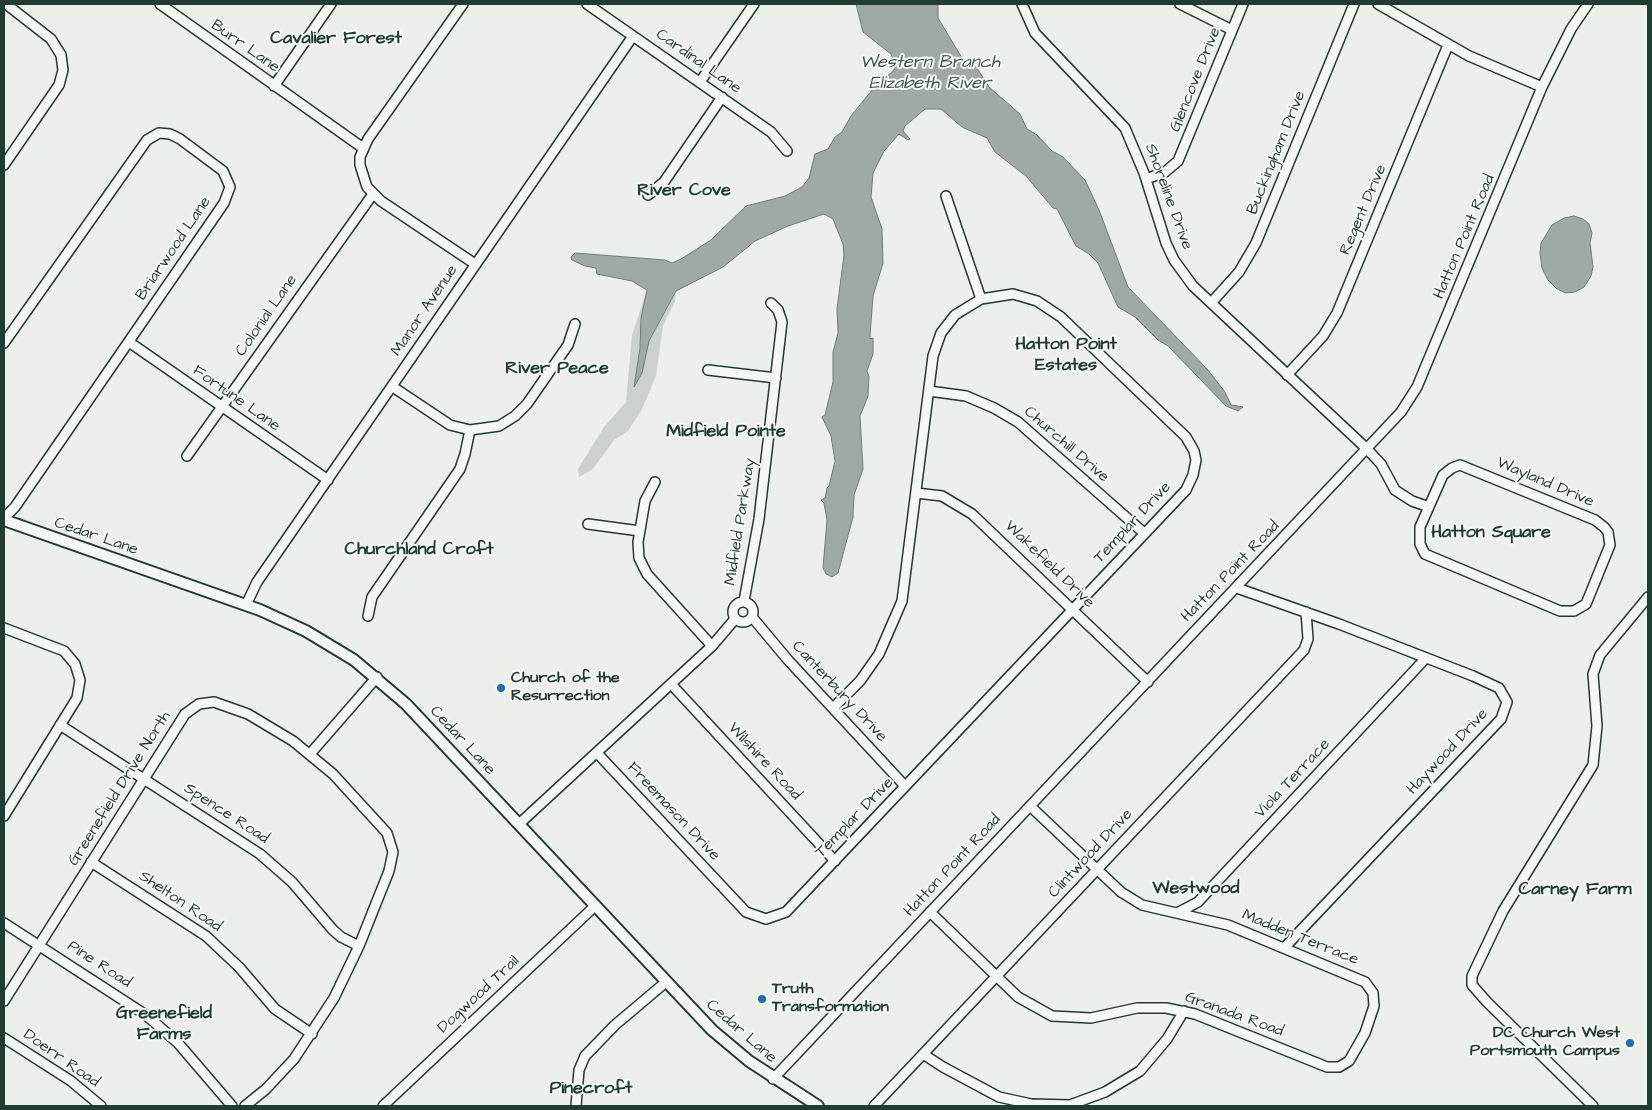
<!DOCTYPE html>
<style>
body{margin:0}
#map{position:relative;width:1652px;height:1110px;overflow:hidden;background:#edefea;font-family:"Architects Daughter",sans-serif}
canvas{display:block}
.frame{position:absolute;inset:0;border:5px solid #1f3d34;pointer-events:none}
</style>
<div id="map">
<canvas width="1652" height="1110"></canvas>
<div class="frame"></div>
</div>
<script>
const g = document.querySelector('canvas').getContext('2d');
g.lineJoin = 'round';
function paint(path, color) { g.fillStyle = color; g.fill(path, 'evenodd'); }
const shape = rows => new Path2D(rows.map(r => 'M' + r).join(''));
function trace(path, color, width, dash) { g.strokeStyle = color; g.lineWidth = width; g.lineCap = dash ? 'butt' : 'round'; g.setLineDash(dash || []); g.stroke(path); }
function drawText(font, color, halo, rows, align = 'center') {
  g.font = font + ' "Architects Daughter",sans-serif'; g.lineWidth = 4; g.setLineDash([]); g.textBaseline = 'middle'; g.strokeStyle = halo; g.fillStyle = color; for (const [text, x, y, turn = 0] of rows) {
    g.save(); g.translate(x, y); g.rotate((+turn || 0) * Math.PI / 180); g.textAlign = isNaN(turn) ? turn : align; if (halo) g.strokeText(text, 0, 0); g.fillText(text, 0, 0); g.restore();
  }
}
const green = shape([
 [647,290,641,318,640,348,635,385,649,341,676,291,675,302,663,326,656,376,642,409,628,431,614,440,593,469,579,477,578,469,604,427,626,402,632,335]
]);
const water = shape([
 [856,4,938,4,938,18,962,58,977,68,989,87,1020,114,1027,129,1037,135,1052,151,1063,157,1085,180,1099,210,1128,287,1208,370,1225,392,1231,405,1243,407,1238,411,1226,406,1168,346,1158,340,1135,317,1118,307,1098,263,1089,254,1076,246,1057,209,1053,208,1026,176,995,152,987,138,962,127,941,109,925,109,905,126,903,131,910,139,908,140,899,134,884,151,873,173,871,197,882,229,883,263,873,296,870,336,870,339,873,338,873,354,867,371,869,377,868,396,860,416,863,469,854,495,853,517,838,573,832,577,826,574,823,568,827,520,824,503,821,500,825,498,827,488,829,486,835,461,831,436,822,417,825,415,833,382,833,352,838,333,837,309,844,255,843,244,833,219,824,214,788,226,755,241,723,267,676,291,649,341,642,373,634,387,640,348,641,318,647,290,632,281,597,274,596,268,585,266,572,260,571,257,575,253,665,260,672,263,681,259,711,240,746,206,785,196,802,187,809,178,815,154,828,149,835,137,842,132,851,116,872,90,894,70,895,63,891,54,863,32,856,4],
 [1574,216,1583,219,1589,224,1592,233,1590,243,1593,267,1591,276,1584,287,1575,292,1566,293,1557,289,1548,280,1542,268,1540,253,1541,243,1552,225,1564,218,1574,216]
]);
const minor = shape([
 [160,4,363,148],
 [463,4,368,139,360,157,360,165,367,187,381,201,475,264],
 [587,4,771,132,787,151],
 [1022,4,1035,33,1125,128,1144,173,1166,243,1174,260,1193,286,1367,449,1381,464,1395,490,1412,501,1429,507],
 [1180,4,1232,30],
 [1378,4,1469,56,1542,87],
 [700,82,754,4],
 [274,86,331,4],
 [4,165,59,85,63,70,61,55,51,39,6,4],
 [1146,179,1165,172,1178,161,1243,4],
 [648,195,664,182,722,97],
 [946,196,981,299],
 [1211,303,1239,272,1256,243,1354,4],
 [129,342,328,480],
 [4,343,147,140,159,133,170,134,180,139,223,171,230,187,224,203,15,507,4,518],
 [708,370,776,378],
 [1287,375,1323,336,1337,313,1448,45],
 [393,387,450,425,470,430,499,426,515,416,527,404,568,345,575,324],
 [929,391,966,396,994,408,1018,422,1144,533],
 [187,456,373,194],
 [1460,465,1595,520,1604,527,1608,532,1610,545,1586,604,1574,611,1560,611,1425,554,1420,544,1420,527,1443,475,1452,468,1460,465],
 [655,482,645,501,638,542,639,558,647,574,712,646],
 [916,493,942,496,972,514,1148,682],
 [588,524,640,531],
 [1237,588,1339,624,1473,676,1499,688,1507,702,1501,719,1284,948],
 [744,601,759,519,782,322,778,310,771,303],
 '733 612a10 10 0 1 1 20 0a10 10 0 1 1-20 0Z',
 [246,605,257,582,633,36],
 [368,616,372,597,460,469,465,454,470,430],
 [752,617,788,660,905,786],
 [4,628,64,651,75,664,80,680,77,698,4,816],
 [671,684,835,861],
 [60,725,260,854,292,882,333,930,341,937,359,946],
 [597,753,746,912,766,919,786,912,1186,490,1193,475,1196,460,1194,451,1186,437,1061,317,1037,301,1013,294,981,299,955,315,941,333,933,356,902,601,879,654,860,681,833,708],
 [310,754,377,677],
 [519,824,712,646,735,619],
 [91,862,206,936,239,967,275,1009,312,1034],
 [930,912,1018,997,1052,1016,1091,1018,1137,1008,1166,1008,1195,1014,1327,1067,1339,1067,1349,1061,1365,1033,1374,1006,1373,993,1365,982,1228,925,1142,905,1121,892,1030,806],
 [1179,912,1198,902,1425,659],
 [4,923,146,1015,178,1043,232,1106],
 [4,1001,185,714,199,704,214,702,248,714,293,741,333,774,387,833,393,852,389,871,359,946,334,998,294,1059,266,1089,245,1106],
 [4,1038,71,1081,101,1106],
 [923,1054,943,1067,999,1097,1031,1104,1070,1105,1105,1092,1140,1071,1167,1039,1184,1011],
 [773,1079,1401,412,1417,387,1542,87,1571,29,1588,4],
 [383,1106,595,906],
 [576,1106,579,1070,585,1056,615,1025,666,982],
 [874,1106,1304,650,1308,639,1306,612],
 [1593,1106,1487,1002,1472,985,1472,976,1503,911,1593,765,1597,726,1593,674,1600,655,1648,597]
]);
const major = shape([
 [4,520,260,610,306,631,354,660,406,704,712,1030,749,1061,818,1106]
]);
const markers = [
 [501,688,5,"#1f6fb2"],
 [762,999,5,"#1f6fb2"],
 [1630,1043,5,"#1f6fb2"]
];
const streetNames = [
 ["Burr Lane",245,47,35],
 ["Cardinal Lane",698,62,35],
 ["Glencove Drive",1196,80,-68],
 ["Buckingham Drive",1277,153,-68],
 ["Shoreline Drive",1168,197,70],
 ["Regent Drive",1364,210,-67],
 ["Hatton Point Road",1465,237,-67],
 ["Briarwood Lane",174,249,-56],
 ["Manor Avenue",425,311,-56],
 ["Colonial Lane",267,316,-55],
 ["Fortune Lane",236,399,35],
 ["Churchill Drive",1066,445,41],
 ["Wayland Drive",1545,483,23],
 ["Midfield Parkway",741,522,-81],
 ["Templar Drive",1133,523,-47],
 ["Cedar Lane",96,537,19],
 ["Wakefield Drive",1049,565,44],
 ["Hatton Point Road",1231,572,-46],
 ["Canterbury Drive",839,692,47],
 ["Cedar Lane",462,741,47],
 ["Haywood Drive",1448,752,-47],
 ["Wilshire Road",764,762,47],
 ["Viola Terrace",1293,779,-47],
 ["Greenefield Drive North",120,789,-58],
 ["Freemason Drive",673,812,47],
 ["Spence Road",226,814,33],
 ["Templar Drive",855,818,-46],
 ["Clintwood Drive",1091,854,-47],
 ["Hatton Point Road",953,866,-47],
 ["Shelton Road",180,902,34],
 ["Madden Terrace",1300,938,22],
 ["Pine Road",99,965,33],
 ["Dogwood Trail",479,995,-43],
 ["Granada Road",1234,1015,20],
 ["Cedar Lane",741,1032,41],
 ["Doerr Road",61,1059,35]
];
const poiNames = [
 ["Church of the",511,679],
 ["Resurrection",511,697],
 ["Truth",772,990],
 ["Transformation",772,1008],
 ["DC Church West",1620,1034,"right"],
 ["Portsmouth Campus",1620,1052,"right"]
];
const neighbourhoodNames = [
 ["Cavalier Forest",336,39],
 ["River Cove",684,191],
 ["Hatton Point",1066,345],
 ["Estates",1066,366],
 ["River Peace",557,369],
 ["Midfield Pointe",726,432],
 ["Hatton Square",1491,533],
 ["Churchland Croft",419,550],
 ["Westwood",1196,889],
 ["Carney Farm",1575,890],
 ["Greenefield",164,1014],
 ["Farms",164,1035],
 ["Pinecroft",591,1089]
];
const waterNames = [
 ["Western Branch",930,63],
 ["Elizabeth River",930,84]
];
paint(green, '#cbd2cc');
paint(water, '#9faaa4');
trace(water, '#6c7e77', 1);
trace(minor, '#1f3d34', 12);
trace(major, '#1f3d34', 14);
trace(minor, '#f6f6f2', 9);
trace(major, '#f6f6f2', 10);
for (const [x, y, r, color] of markers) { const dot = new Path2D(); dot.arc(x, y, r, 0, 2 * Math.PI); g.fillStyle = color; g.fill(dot); trace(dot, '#f6f6f2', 2); }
drawText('16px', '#1f3d34', '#f6f6f2', streetNames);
drawText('bold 16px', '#1f3d34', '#f6f6f2', poiNames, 'left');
drawText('bold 18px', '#1f3d34', '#f6f6f2', neighbourhoodNames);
drawText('italic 18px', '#3f5850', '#f6f6f2', waterNames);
</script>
